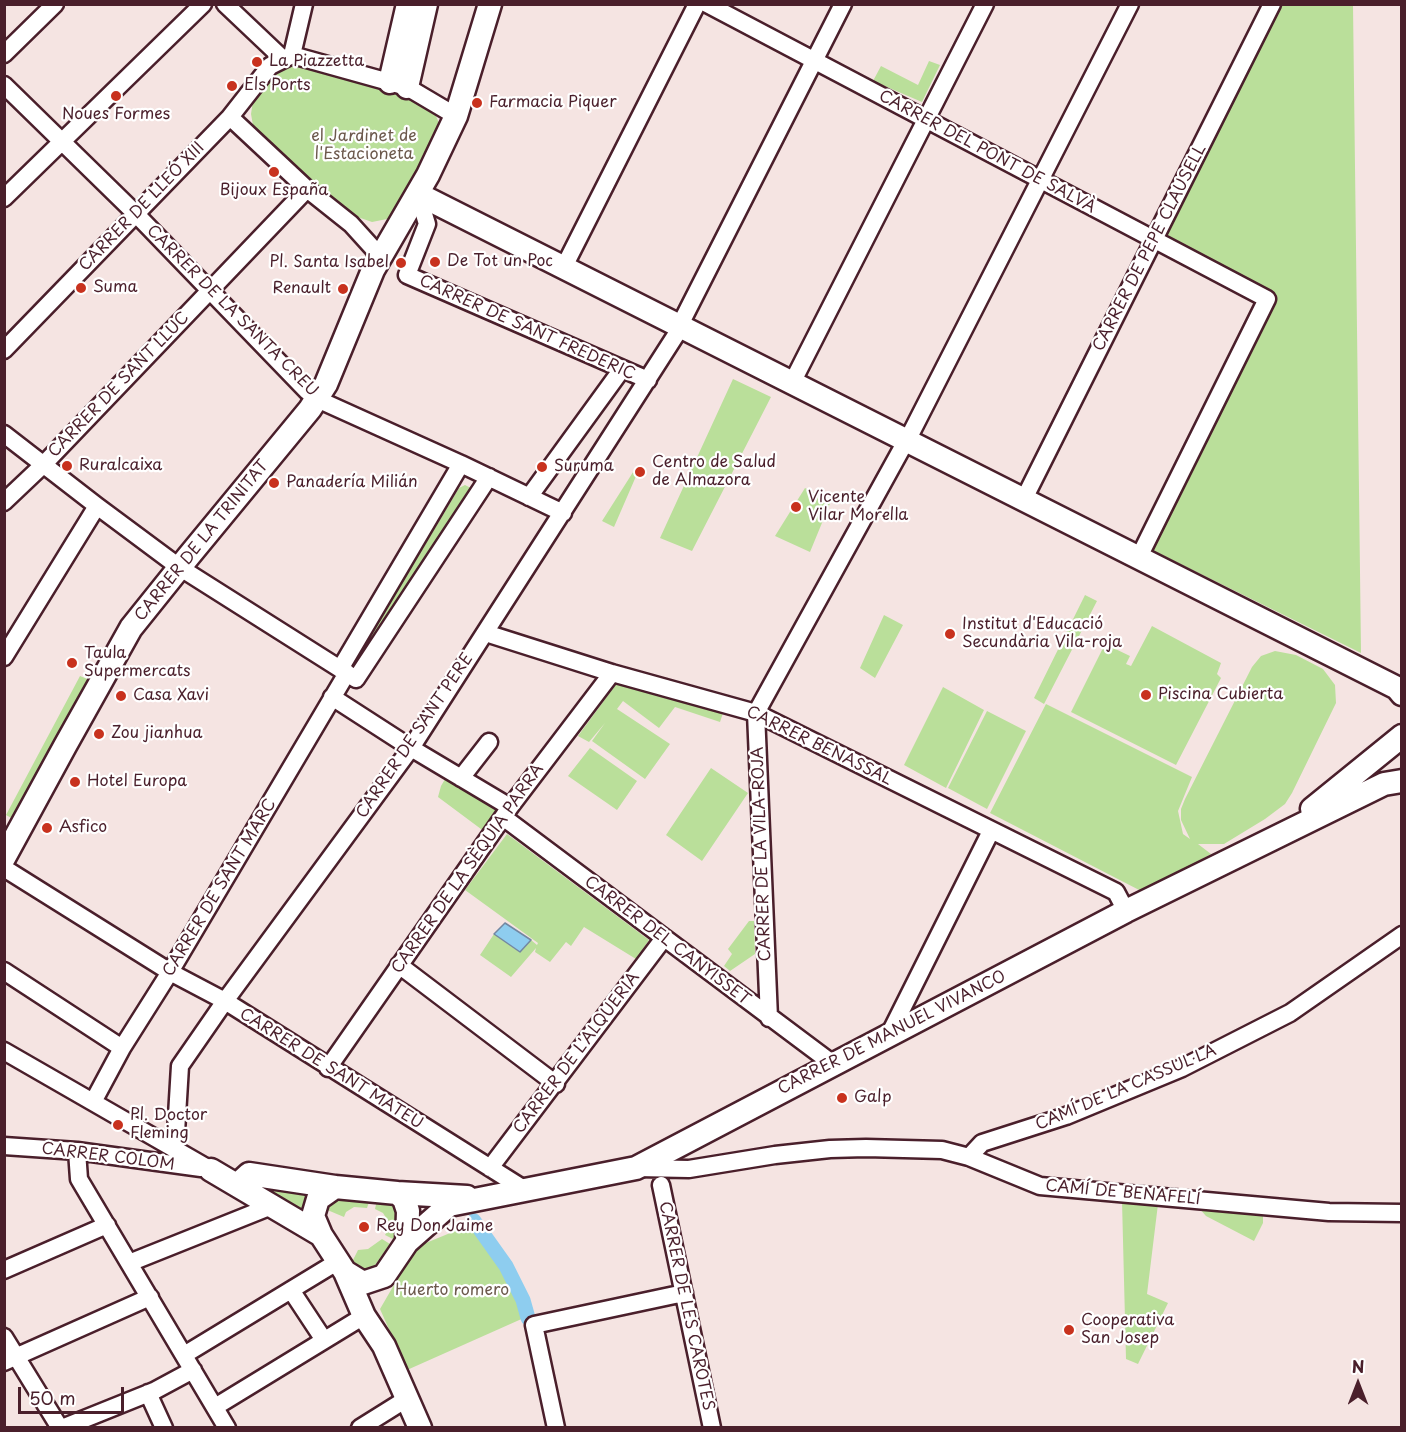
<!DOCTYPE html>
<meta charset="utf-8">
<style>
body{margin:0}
#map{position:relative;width:1406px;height:1432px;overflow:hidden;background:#f5e4e2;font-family:"Playpen Sans",sans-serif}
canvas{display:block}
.frame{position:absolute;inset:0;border:6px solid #4a1f2b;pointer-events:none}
.north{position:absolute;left:1328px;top:1354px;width:60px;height:60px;-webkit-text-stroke:4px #fff;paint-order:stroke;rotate:0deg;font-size:16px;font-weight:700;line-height:24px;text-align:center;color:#4a1f2b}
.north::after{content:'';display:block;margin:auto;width:21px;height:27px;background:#4a1f2b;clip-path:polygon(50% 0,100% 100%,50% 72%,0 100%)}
.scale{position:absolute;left:18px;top:1387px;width:106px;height:27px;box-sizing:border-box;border:3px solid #4a1f2b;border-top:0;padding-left:8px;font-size:18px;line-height:21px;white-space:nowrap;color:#4a1f2b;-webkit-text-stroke:4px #fff;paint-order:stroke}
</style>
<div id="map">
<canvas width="1406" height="1432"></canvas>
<div class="frame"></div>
<div class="north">N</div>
<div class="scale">50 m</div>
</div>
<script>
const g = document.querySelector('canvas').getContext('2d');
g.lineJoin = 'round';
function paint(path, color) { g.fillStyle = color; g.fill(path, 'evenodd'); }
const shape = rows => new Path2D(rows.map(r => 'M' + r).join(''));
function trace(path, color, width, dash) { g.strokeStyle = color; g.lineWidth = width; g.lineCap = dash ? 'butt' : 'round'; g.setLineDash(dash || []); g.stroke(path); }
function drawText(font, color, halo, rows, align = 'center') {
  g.font = font + ' "Playpen Sans",sans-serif'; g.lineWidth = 4.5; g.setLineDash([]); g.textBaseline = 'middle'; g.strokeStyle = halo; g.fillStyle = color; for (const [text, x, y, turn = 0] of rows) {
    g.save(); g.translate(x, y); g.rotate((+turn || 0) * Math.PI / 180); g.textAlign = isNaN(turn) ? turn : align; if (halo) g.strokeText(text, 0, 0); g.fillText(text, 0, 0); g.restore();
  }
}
const green = shape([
 [1282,5,1353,5,1361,653,1152,550,1277,296,1165,238],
 [929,61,940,65,922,102,873,81,881,66,918,85],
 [296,65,408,93,432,107,439,123,437,138,392,218,372,222,346,213,254,131,251,114,253,101,269,77,282,68],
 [733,379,771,397,692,551,660,538],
 [635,469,638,471,637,474,614,527,602,521],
 [465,485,471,488,472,494,355,669,351,668,459,488],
 [805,488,831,501,810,552,775,536],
 [1085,595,1097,601,1044,704,1034,698],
 [884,615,903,625,875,678,860,668],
 [1152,626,1221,663,1217,674,1221,678,1176,765,1071,712,1105,644,1130,656,1126,664,1131,666],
 [1275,651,1296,655,1323,669,1335,685,1336,703,1292,793,1285,804,1265,819,1224,844,1198,844,1211,854,1143,892,990,813,1046,704,1192,777,1178,811,1183,834,1190,839,1181,820,1181,809,1185,799,1252,667,1261,656],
 [80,676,90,680,15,820,6,815],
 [617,683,723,713,720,722,675,707,659,728,623,701,617,709,670,744,645,779,592,741,605,723,589,742,578,736],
 [943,687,984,710,946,788,904,765],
 [987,711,1026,731,987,809,948,788],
 [590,748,637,781,617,810,568,776],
 [711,768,748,793,702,861,666,835],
 [448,774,496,806,493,823,485,832,438,797,441,786],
 [507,834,649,940,636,959,584,927,571,946,566,942,550,962,535,952,536,948,511,977,480,955,494,934,520,952,531,940,537,945,538,943,465,890],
 [749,921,754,921,755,954,730,971,724,966,732,954,728,949],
 [246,1180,319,1187,303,1218],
 [336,1198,370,1199,367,1208,354,1207,346,1212,344,1217,325,1209,328,1204],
 [377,1200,394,1204,398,1208,398,1231,393,1239,385,1235,388,1229,388,1221,383,1213,375,1209],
 [1122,1201,1158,1204,1147,1294,1168,1303,1138,1364,1126,1359],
 [1199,1208,1263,1213,1263,1223,1254,1241,1206,1216],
 [460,1229,480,1235,487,1250,501,1263,526,1317,407,1370,380,1309,416,1247],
 [382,1239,390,1244,375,1265,369,1269,362,1269,351,1264,358,1250,368,1249]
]);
const water = shape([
 [505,923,531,940,520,952,494,934,505,923]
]);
const canal = shape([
 [474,1221,506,1266,523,1300,528,1318]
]);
const street = shape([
 [225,4,282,58],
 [707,4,1267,299,1142,551],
 [4,54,55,4],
 [292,55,304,4],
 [4,85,135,213,306,390,317,399,461,464,563,513],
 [418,194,427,224,407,275,648,380],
 [4,198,203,4],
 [380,256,351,224,307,189,230,117,270,66,292,55,407,87,456,116],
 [568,259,697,4],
 [683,319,843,4],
 [4,350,230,117],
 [796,375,985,4],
 [911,433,1130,4],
 [4,434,97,506,179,567,356,679,489,477],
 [1028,491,1272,4],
 [529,497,622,369],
 [4,502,43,465,307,189],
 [486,633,612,673,756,713,1116,892,1126,911],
 [4,657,97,506],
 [340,669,461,464],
 [332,697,411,748,510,807],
 [461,778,489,742],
 [503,817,833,1064],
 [4,868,170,972,225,1001,527,1191],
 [399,965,556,1084],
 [4,971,122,1048],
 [769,1018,756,713,906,441],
 [888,1037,991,831],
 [4,1051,211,1170],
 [328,1068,510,807,612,673],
 [93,1102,122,1048,170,972,347,673],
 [4,1146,77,1151,201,1168],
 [175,1149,180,1066,225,1001,411,748,681,327],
 [77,1151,79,1179,227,1428],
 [969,1157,982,1143,1066,1116,1182,1068,1290,1013,1402,935],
 [490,1168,664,938],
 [637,1168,689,1169,775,1155,830,1149,866,1148,942,1150,969,1157,1040,1186,1329,1212,1402,1213],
 [661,1185,712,1428],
 [129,1263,274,1205],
 [4,1270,107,1225],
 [291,1290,324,1340],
 [4,1337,60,1428],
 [184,1355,337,1262],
 [4,1362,150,1297],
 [148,1393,164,1428],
 [215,1407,364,1316],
 [62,1428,154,1391,193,1370],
 [360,1428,408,1398],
 [556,1428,534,1325,684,1293]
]);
const secondary = shape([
 [390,82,408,4],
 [407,87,426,4],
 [418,194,1397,688,1402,694],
 [1312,809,1402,736],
 [4,858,65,746,131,628,188,557,310,409,326,384,373,270,428,175,456,116,490,4],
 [211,1170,321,1235],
 [237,1185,249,1174,335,1187],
 [397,1193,467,1197],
 [407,1242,408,1211,404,1199,397,1193,335,1187,318,1199,313,1216,321,1235,345,1272,363,1283,384,1276,407,1242,449,1205,636,1168,1126,911,1384,784,1402,781],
 [345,1272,364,1316,384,1346,420,1428]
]);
const markers = [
 [257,62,6,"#c8321e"],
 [232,86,6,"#c8321e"],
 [116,96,6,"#c8321e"],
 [477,103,6,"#c8321e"],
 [274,172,6,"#c8321e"],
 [435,262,6,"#c8321e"],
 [401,263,6,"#c8321e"],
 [81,288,6,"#c8321e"],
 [343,289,6,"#c8321e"],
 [67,466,6,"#c8321e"],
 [542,467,6,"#c8321e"],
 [640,472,6,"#c8321e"],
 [274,483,6,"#c8321e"],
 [796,507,6,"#c8321e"],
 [950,634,6,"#c8321e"],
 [72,663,6,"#c8321e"],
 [1146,695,6,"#c8321e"],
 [121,696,6,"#c8321e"],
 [99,734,6,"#c8321e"],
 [75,782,6,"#c8321e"],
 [47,828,6,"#c8321e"],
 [842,1098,6,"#c8321e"],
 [118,1125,6,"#c8321e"],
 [364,1227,6,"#c8321e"],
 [1069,1330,6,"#c8321e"]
];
const poiNames = [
 ["La Piazzetta",269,62],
 ["Els Ports",244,86],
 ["Farmacia Piquer",489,103],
 ["Noues Formes",116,115,"center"],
 ["Bijoux España",274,191,"center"],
 ["De Tot un Poc",447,262],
 ["Pl. Santa Isabel",389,263,"right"],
 ["Suma",93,288],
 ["Renault",331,289,"right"],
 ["Centro de Salud",652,463],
 ["de Almazora",652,481],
 ["Ruralcaixa",79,466],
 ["Suruma",554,467],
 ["Panadería Milián",286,483],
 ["Vicente",808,498],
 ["Vilar Morella",808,516],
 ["Institut d'Educació",962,625],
 ["Secundària Vila-roja",962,643],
 ["Taula",84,654],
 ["Supermercats",84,672],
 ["Piscina Cubierta",1158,695],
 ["Casa Xavi",133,696],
 ["Zou jianhua",111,734],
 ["Hotel Europa",87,782],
 ["Asfico",59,828],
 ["Galp",854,1098],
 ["Pl. Doctor",130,1116],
 ["Fleming",130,1134],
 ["Rey Don Jaime",376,1227],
 ["Cooperativa",1081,1321],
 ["San Josep",1081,1339]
];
const parkNames = [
 ["el Jardinet de",364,137],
 ["l'Estacioneta",364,155],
 ["Huerto romero",452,1291]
];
const streetNames = [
 ["CARRER DEL PONT DE SALVÀ",987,152,28],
 ["CARRER DE LLEÓ XIII",142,207,-46],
 ["CARRER DE PEPE CLAUSELL",1150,248,-63],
 ["CARRER DE LA SANTA CREU",232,311,45],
 ["CARRER DE SANT FREDERIC",527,328,24],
 ["CARRER DE SANT LLUC",119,385,-46],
 ["CARRER DE LA TRINITAT",202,541,-51],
 ["CARRER DE SANT PERE",415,736,-56],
 ["CARRER BENASSAL",819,746,26],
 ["CARRER DE LA VILA-ROJA",762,854,-92],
 ["CARRER DE LA SÈQUIA PARRA",468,869,-55],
 ["CARRER DE SANT MARC",220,888,-59],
 ["CARRER DEL CANYISSET",667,941,37],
 ["CARRER DE MANUEL VIVANCO",892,1033,-27],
 ["CARRER DE L'ALQUERIA",577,1053,-53],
 ["CARRER DE SANT MATEU",331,1069,32],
 ["CAMÍ DE LA CASSUL·LA",1126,1088,-23],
 ["CARRER COLOM",108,1157,7],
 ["CAMÍ DE BENAFELÍ",1123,1193,5],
 ["CARRER DE LES CAROTES",686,1306,78]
];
paint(green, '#badf9a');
paint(water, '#8ecdef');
trace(water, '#7387a1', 1.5);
trace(canal, '#8ecdef', 15);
trace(street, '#4a1f2b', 21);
trace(secondary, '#4a1f2b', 27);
trace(street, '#fff', 16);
trace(secondary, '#fff', 22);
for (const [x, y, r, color] of markers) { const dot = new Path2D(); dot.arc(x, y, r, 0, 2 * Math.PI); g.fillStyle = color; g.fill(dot); trace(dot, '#fff', 2); }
drawText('16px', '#4a1f2b', '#fff', poiNames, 'left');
drawText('16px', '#6c594c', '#fff', parkNames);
drawText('16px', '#4a1f2b', '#fff', streetNames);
</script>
